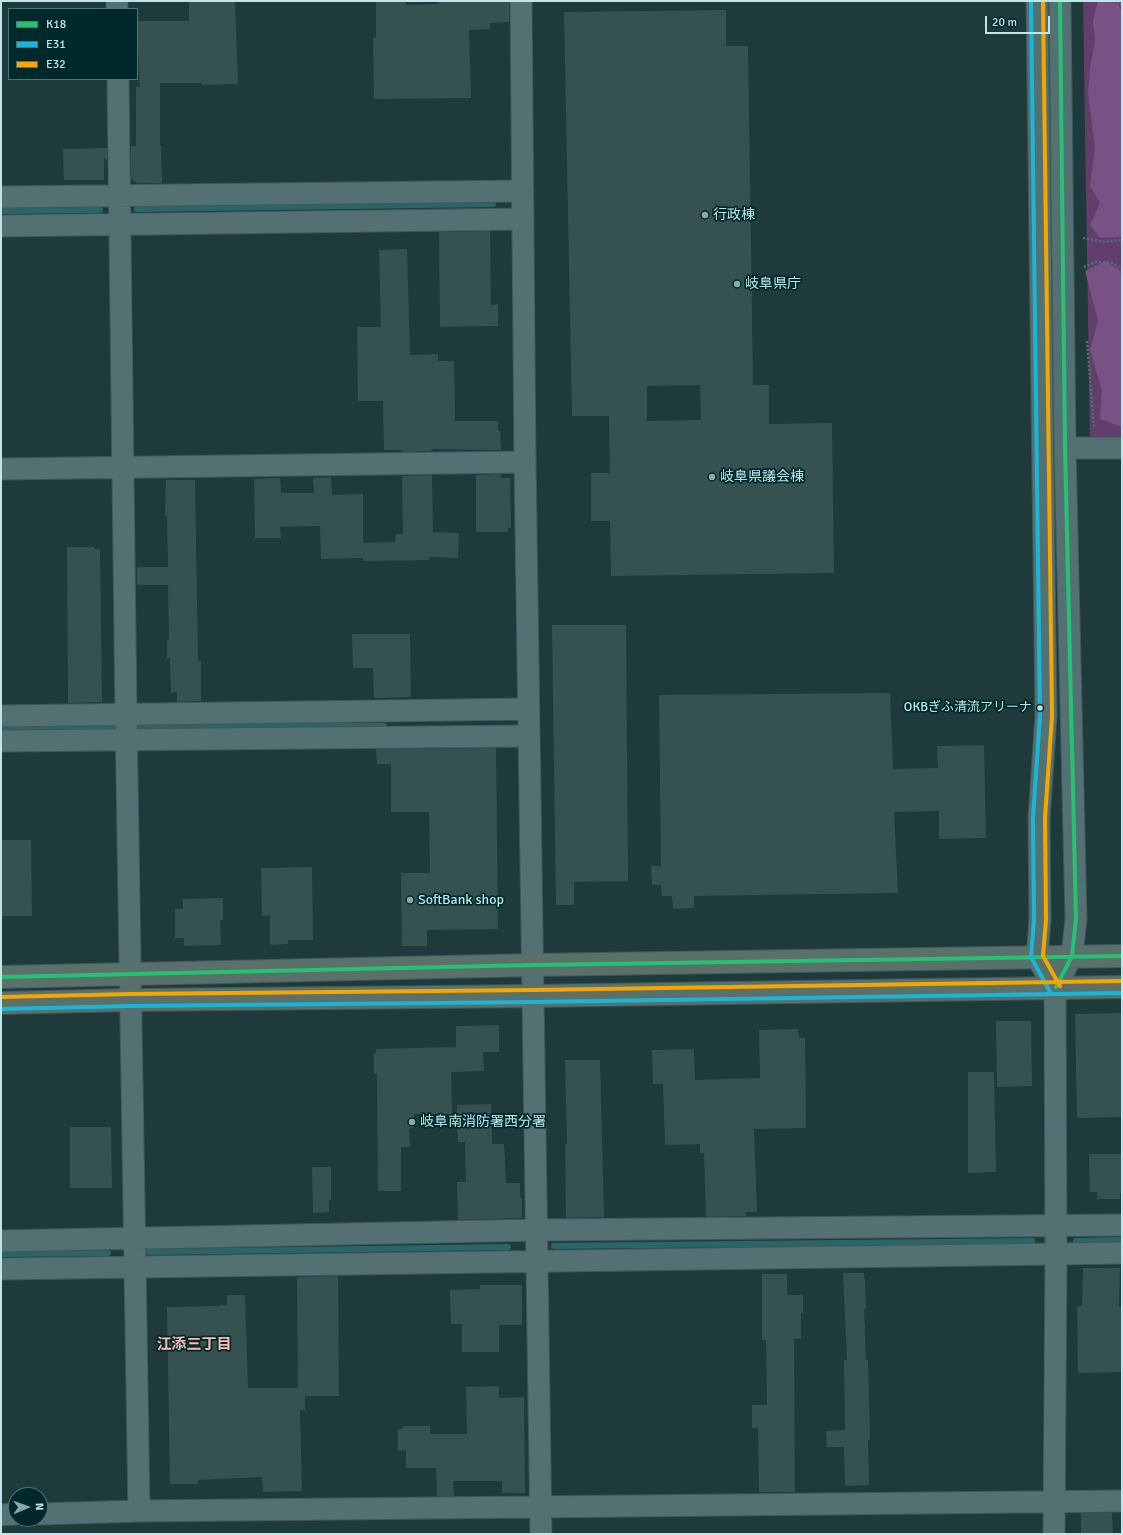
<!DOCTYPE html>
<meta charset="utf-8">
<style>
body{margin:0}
#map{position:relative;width:1123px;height:1535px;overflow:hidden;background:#1f3a3b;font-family:Signika,sans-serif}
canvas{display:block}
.frame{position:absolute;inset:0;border:2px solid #bde6e9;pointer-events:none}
.legend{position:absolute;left:8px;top:8px;width:130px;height:72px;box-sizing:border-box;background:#01292c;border:1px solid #4c7578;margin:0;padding:5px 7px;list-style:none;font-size:12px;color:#bde6e9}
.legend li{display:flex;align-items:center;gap:8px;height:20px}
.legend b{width:20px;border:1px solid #4c7578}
.north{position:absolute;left:8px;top:1487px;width:40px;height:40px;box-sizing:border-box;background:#01292c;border:1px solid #4c7578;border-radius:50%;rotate:88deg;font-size:11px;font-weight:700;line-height:16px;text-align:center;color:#bde6e9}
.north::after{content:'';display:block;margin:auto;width:14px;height:18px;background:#86aaac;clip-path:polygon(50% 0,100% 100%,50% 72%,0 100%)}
.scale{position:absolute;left:985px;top:16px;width:65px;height:18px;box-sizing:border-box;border:2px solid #bde6e9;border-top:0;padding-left:5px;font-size:12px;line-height:14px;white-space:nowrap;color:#bde6e9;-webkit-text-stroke:3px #01292c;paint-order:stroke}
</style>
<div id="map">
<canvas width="1123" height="1535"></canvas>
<div class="frame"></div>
<ul class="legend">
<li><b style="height:5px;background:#26c172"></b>K18</li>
<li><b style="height:5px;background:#1ab6d8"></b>E31</li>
<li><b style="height:5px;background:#f7a600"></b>E32</li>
</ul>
<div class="north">N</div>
<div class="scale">20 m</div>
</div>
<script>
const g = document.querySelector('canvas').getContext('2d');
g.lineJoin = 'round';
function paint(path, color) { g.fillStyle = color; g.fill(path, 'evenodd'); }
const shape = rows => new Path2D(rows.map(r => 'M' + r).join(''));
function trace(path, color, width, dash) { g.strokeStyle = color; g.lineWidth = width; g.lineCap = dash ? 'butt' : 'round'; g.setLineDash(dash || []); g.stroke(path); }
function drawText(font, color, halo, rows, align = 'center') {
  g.font = font + ' Signika,"Noto Sans JP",sans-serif'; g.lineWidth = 3.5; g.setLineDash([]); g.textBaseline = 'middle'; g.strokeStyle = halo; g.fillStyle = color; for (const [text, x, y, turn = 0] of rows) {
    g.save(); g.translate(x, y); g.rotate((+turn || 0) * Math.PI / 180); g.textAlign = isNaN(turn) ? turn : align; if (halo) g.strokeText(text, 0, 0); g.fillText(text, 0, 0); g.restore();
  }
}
const green = shape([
 [1083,1,1122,1,1122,443,1090,444]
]);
const forest = shape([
 [1098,1,1118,3,1122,13,1122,237,1100,238,1090,225,1100,203,1090,186,1095,147,1088,93,1090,68,1095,40,1093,21],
 [1106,261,1120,271,1122,278,1122,427,1100,419,1102,391,1090,350,1098,321,1085,271]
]);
const stream = shape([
 [137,209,493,204],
 [1,211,100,210],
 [137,726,384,726],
 [1,727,119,726],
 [1076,1241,1122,1240],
 [554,1246,1032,1241],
 [149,1252,508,1247],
 [1,1254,108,1253]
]);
const building = shape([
 [189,1,235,1,238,84,202,85,202,83,160,83,160,145,161,145,162,183,137,183,131,179,131,146,136,146,136,87,140,87,137,21,189,21],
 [376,1,406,1,406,5,439,4,439,1,509,1,509,22,490,23,490,29,469,30,471,98,374,99,373,38,376,38],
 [726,10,726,46,748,46,753,385,769,385,769,424,832,423,834,573,611,576,610,521,591,521,591,473,610,473,609,416,572,416,564,12],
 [700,385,701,420,647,421,647,386],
 [107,148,107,161,104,158,104,180,64,180,63,149],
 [490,231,491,305,498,304,498,326,440,327,439,232],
 [407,249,410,355,438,354,438,361,454,361,455,421,498,421,498,431,500,431,501,450,434,449,431,450,431,451,402,452,402,450,384,450,383,401,358,401,357,327,381,327,379,250],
 [501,474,501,478,510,478,511,528,508,528,508,532,476,532,476,475],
 [432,475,433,532,459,533,458,558,429,557,429,560,363,561,363,558,321,559,320,526,280,527,281,538,255,538,254,479,280,478,281,493,314,493,313,478,331,477,332,495,363,494,363,543,395,542,396,534,403,534,402,476],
 [166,480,195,480,198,661,201,661,201,701,177,702,177,692,171,693,170,658,167,658,167,640,169,640,168,585,137,585,137,567,168,567,167,516,165,516],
 [67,547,94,547,94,549,100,549,102,702,68,703],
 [552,625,626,625,628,881,574,882,574,905,556,905],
 [352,634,410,634,411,697,374,698,373,668,353,668],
 [890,693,893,769,938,768,937,746,984,745,986,838,939,839,939,811,894,812,898,893,694,896,694,908,673,909,672,896,662,896,661,885,652,885,651,866,661,866,659,695],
 [496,748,498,929,427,930,427,946,402,946,401,873,430,873,429,812,391,812,391,764,377,764,376,749],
 [1,840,31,840,32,916,1,916],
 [312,867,313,940,288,940,288,944,270,945,270,915,262,916,261,868],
 [223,898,223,920,220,920,221,945,184,946,184,938,175,938,175,909,183,909,183,899],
 [1122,1013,1122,1117,1077,1118,1075,1014],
 [996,1021,1031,1021,1032,1086,997,1087],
 [499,1025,499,1052,483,1052,484,1071,451,1072,452,1114,414,1114,414,1128,409,1129,410,1147,401,1147,401,1191,378,1191,377,1073,374,1074,374,1053,376,1053,376,1049,456,1047,456,1026],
 [798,1029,799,1038,805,1038,806,1128,754,1129,757,1212,746,1212,746,1216,706,1217,704,1153,700,1153,700,1144,665,1145,663,1084,653,1084,652,1050,694,1049,695,1080,760,1078,759,1030],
 [565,1060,600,1060,604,1217,566,1218,565,1144,567,1144],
 [968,1072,994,1072,996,1172,968,1173],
 [491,1104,492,1144,504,1144,506,1183,520,1183,520,1198,522,1198,522,1218,458,1220,457,1182,466,1182,465,1142,458,1142,457,1105],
 [70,1127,111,1127,112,1188,70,1188],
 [1089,1154,1122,1154,1122,1193,1120,1193,1120,1199,1097,1199,1097,1192,1090,1192],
 [312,1167,331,1167,331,1200,329,1200,329,1212,313,1213],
 [1083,1268,1120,1268,1119,1307,1122,1307,1122,1372,1078,1373,1077,1306,1082,1306],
 [843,1273,864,1273,864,1279,865,1279,866,1309,864,1309,866,1360,868,1360,870,1440,868,1440,869,1485,845,1486,844,1447,827,1447,826,1431,845,1430,844,1360,847,1360],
 [762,1274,787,1274,787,1295,803,1295,803,1313,801,1313,801,1339,794,1339,795,1492,759,1492,758,1428,752,1428,752,1405,767,1405,766,1340,762,1340],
 [338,1276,339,1396,305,1396,305,1410,300,1410,302,1491,263,1492,262,1477,198,1480,198,1484,170,1484,167,1307,220,1306,220,1305,227,1305,227,1295,245,1295,248,1388,298,1388,297,1277],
 [480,1285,522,1285,522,1325,499,1325,499,1352,462,1352,462,1324,451,1324,450,1290,480,1289],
 [499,1386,499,1398,524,1397,525,1493,502,1493,502,1481,453,1481,454,1496,437,1496,436,1468,406,1468,406,1450,398,1451,398,1429,402,1429,403,1426,430,1426,430,1434,467,1434,466,1387],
 [1081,1513,1112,1513,1113,1534,1081,1534]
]);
const path = shape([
 [1114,1,1121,2,1122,6],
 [1083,238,1105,242,1122,240],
 [1084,267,1096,262,1113,263,1122,270],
 [1087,341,1094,428]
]);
const minor = shape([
 [117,1,117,9],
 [521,1,525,462,541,1534],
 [1037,1,1046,716,1039,818,1040,920,1037,957,1055,989],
 [118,79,126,715,139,1511],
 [1,197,523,191],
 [1,226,523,219],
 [1065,448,1122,448],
 [1,469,525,462],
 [1,716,528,709],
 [1,741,529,736],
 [1,1241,538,1230,1122,1225],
 [1,1269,1122,1253],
 [40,1514,139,1511,1122,1501],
 [1,1515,16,1514],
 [1054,1534,1056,1254,1055,989,1072,956,1076,919,1065,448,1060,1]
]);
const major = shape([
 [1,977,533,965,1122,956],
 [1,1003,131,1000,533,996,1122,987]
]);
const bus1 = shape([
 [1,977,533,965,1122,956],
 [1056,987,1072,956,1076,919,1065,448,1060,1]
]);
const bus2 = shape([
 [1031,1,1040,716,1033,818,1034,920,1031,957,1050,992],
 [1,1009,131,1006,533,1002,1122,993]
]);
const bus3 = shape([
 [1043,1,1052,716,1045,818,1046,920,1043,956,1060,986],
 [1,997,131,994,533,990,1122,981]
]);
const markers = [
 [705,215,4,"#86aaac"],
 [737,284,4,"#86aaac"],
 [712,477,4,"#86aaac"],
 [1040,708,3.5,"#bde6e9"],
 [410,900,4,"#86aaac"],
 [412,1122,4,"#86aaac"]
];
const busNames = [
 ["OKBぎふ清流アリーナ",1032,708]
];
const poiNames = [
 ["行政棟",713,215],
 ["岐阜県庁",745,284],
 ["岐阜県議会棟",720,477],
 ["SoftBank shop",418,900],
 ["岐阜南消防署西分署",420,1122]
];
const neighbourhoodNames = [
 ["江添三丁目",194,1345]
];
paint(green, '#623e6c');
paint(forest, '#795285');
trace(stream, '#2b6568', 6);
paint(building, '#365250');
trace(minor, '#415859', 23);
trace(major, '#415859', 24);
trace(path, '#557071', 2.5, [2, 2]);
trace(minor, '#537173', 21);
trace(major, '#5a706b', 22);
trace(bus1, '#26c172', 4);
trace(bus2, '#1ab6d8', 4);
trace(bus3, '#f7a600', 4);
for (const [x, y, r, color] of markers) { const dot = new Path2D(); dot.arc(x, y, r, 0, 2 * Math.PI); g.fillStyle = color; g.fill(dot); trace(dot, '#01292c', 1.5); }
drawText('13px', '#bde6e9', '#01292c', busNames, 'right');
drawText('14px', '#bde6e9', '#01292c', poiNames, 'left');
drawText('bold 15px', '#fdb8b6', '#01292c', neighbourhoodNames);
</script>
